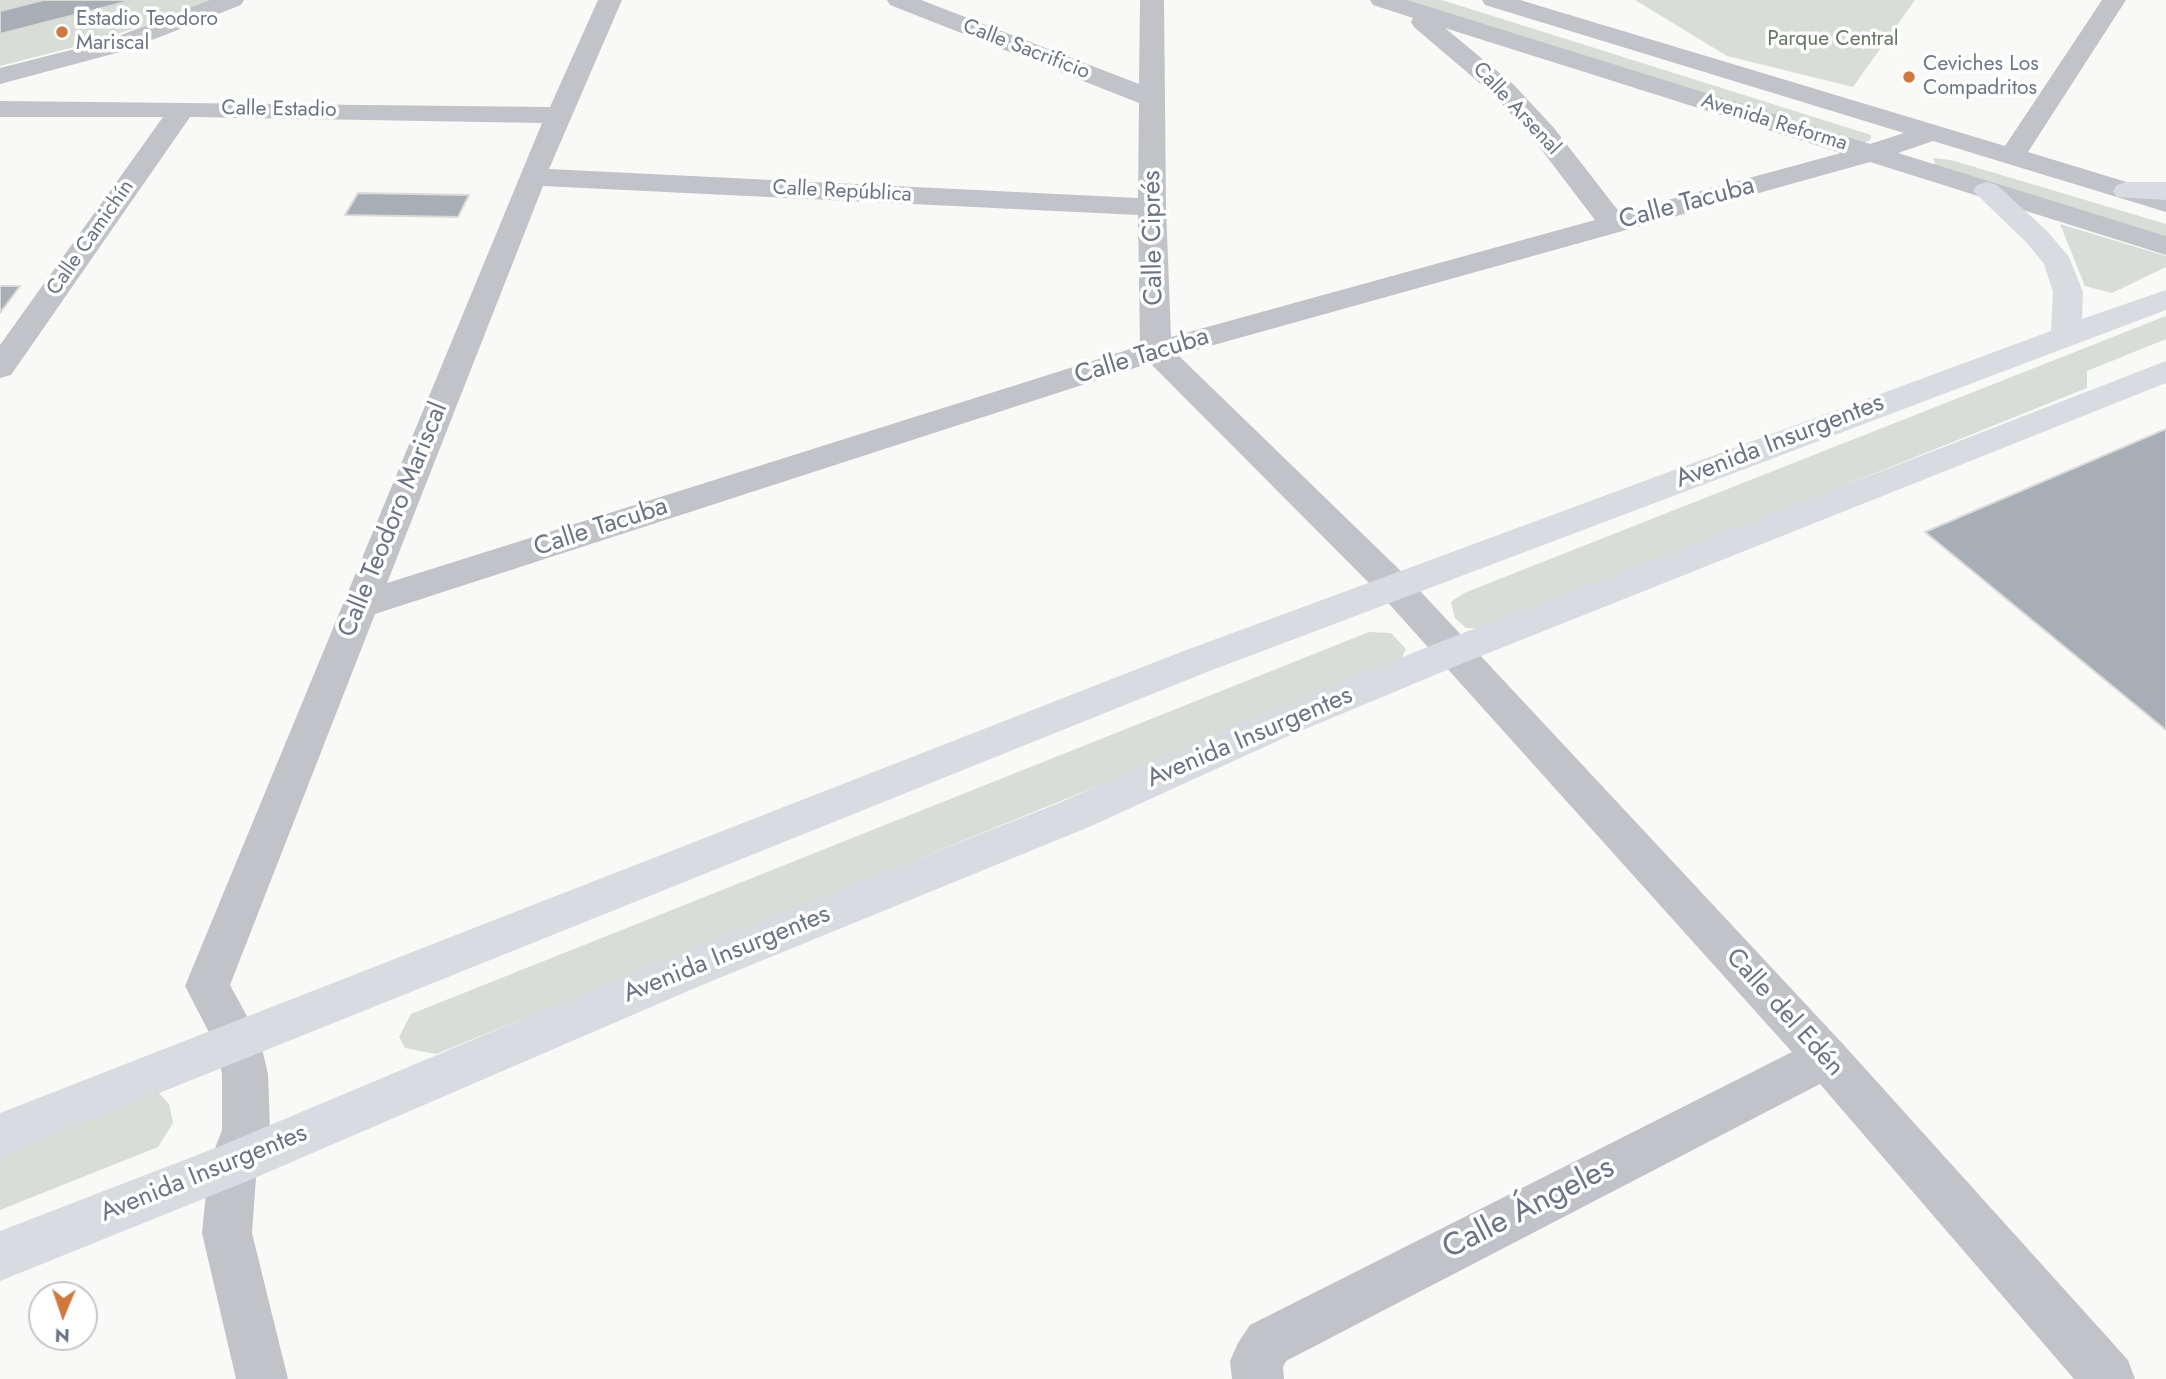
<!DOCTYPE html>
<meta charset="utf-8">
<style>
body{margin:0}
#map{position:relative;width:2166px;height:1379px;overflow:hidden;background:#f9f9f7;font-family:Jost,sans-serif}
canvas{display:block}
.north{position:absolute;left:28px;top:1281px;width:70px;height:70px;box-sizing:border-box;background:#fff;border:2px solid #c4c8ce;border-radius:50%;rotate:182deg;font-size:19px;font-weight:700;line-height:28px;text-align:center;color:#6b7585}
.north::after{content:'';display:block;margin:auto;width:24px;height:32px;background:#d1783f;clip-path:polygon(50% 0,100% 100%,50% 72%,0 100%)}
</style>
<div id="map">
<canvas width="2166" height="1379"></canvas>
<div class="north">N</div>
</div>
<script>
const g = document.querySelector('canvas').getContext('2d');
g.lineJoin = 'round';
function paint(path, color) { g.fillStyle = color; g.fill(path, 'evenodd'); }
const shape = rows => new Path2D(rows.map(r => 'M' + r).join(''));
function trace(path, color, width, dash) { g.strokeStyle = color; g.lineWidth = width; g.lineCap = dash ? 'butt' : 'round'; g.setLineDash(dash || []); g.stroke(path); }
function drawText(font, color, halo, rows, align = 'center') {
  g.font = font + ' Jost,sans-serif'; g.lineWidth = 7; g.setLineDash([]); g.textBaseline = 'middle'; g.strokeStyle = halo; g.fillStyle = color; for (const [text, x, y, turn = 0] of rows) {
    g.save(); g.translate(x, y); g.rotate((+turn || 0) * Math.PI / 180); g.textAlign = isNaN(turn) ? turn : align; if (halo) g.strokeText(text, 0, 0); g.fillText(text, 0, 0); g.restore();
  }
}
const green = shape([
 [0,0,211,0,164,19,82,45,0,66],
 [1399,0,1442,0,1871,135,1871,139,1862,145],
 [1635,0,1915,0,1853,87,1727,56],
 [1933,158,1951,160,2166,224,2166,236,1936,167],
 [2060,224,2166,256,2166,267,2112,293,2085,286],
 [2166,316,2166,339,2087,371,2087,388,1487,629,1466,628,1455,618,1451,602,1464,593],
 [1369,632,1391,633,1406,649,1399,664,436,1054,405,1048,399,1037,411,1014],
 [157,1091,169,1104,173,1123,158,1147,0,1210,0,1153]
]);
const building = shape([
 [43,0,133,0,0,34,0,11,43,0],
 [358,193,469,195,458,217,345,215,358,193],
 [0,286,20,286,0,313,0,286],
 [2166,429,2166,730,1925,532,2166,429]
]);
const minor = shape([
 [210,0,244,0,241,5,124,51,0,84,0,68,106,41,210,0],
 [598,0,622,0,549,169,1138,198,1139,103,890,5,887,0,921,0,1139,84,1140,0,1164,0,1166,207,1171,337,1595,220,1534,140,1496,97,1414,27,1411,22,1413,18,1373,5,1370,0,1407,0,1870,144,1904,133,1485,5,1482,0,1520,0,2005,146,2102,0,2126,0,2028,152,2166,194,2166,212,1933,141,1898,153,2166,236,2166,255,1870,162,1178,355,1408,578,1842,1043,2128,1360,2135,1379,2074,1379,1820,1084,1286,1361,1283,1367,1284,1379,1232,1379,1230,1361,1238,1343,1250,1325,1792,1052,1382,596,1150,363,375,614,230,985,260,1040,268,1074,270,1130,257,1164,252,1233,288,1379,236,1379,202,1233,209,1164,222,1130,222,1074,215,1044,185,986,542,123,190,117,11,375,0,378,0,345,163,117,0,117,0,101,550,107,598,0],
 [1445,28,1841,153,1620,213,1554,128,1514,85,1445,28],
 [543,186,1138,215,1140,346,387,583,543,186]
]);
const major = shape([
 [1987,182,1997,185,2047,231,2069,257,2083,292,2082,319,2166,290,2166,310,1207,672,0,1157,0,1113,1181,652,2051,331,2053,292,2044,264,2027,243,1973,191,1977,185,1987,182],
 [2127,182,2166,182,2166,200,2117,197,2113,191,2117,185,2127,182],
 [2166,361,2166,383,1466,662,1284,738,1089,827,702,985,250,1180,0,1281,0,1231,218,1147,670,957,1059,803,1256,716,1440,642,2166,361]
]);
const markers = [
 [62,32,7,"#d1783f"],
 [1909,77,7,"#d1783f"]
];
const farPoinames = [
 ["Estadio Teodoro",76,20],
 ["Mariscal",76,44],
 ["Ceviches Los",1923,65],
 ["Compadritos",1923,89]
];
const farParknames = [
 ["Parque Central",1833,40]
];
const farStreetnames = [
 ["Calle Sacrificio",1026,50,21],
 ["Calle Arsenal",1516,109,47],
 ["Calle Estadio",279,110,1],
 ["Avenida Reforma",1774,123,17],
 ["Calle República",842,192,3],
 ["Calle Camichín",91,238,-55]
];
const streetNames = [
 ["Calle Tacuba",1687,204,-15],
 ["Calle Ciprés",1154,238,-91],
 ["Calle Tacuba",1142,357,-17],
 ["Avenida Insurgentes",1780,442,-21],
 ["Calle Teodoro Mariscal",394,520,-68],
 ["Calle Tacuba",601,528,-18],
 ["Avenida Insurgentes",1250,738,-23],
 ["Avenida Insurgentes",727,955,-22],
 ["Calle del Edén",1784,1013,48],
 ["Avenida Insurgentes",204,1174,-22]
];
const nearStreetnames = [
 ["Calle Ángeles",1529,1209,-27]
];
paint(green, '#d8ddd7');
paint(building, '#a8aeb5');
trace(building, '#dadbd9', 2);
paint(minor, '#c1c3c8');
paint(major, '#d8dbdf');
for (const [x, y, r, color] of markers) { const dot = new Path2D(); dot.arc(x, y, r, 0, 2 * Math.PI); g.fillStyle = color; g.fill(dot); trace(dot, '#fff', 2.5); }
drawText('21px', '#6b7585', '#fff', farPoinames, 'left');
drawText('21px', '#667765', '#fff', farParknames);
drawText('21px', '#6b7585', '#fff', farStreetnames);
drawText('26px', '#6b7585', '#fff', streetNames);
drawText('32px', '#6b7585', '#fff', nearStreetnames);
</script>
